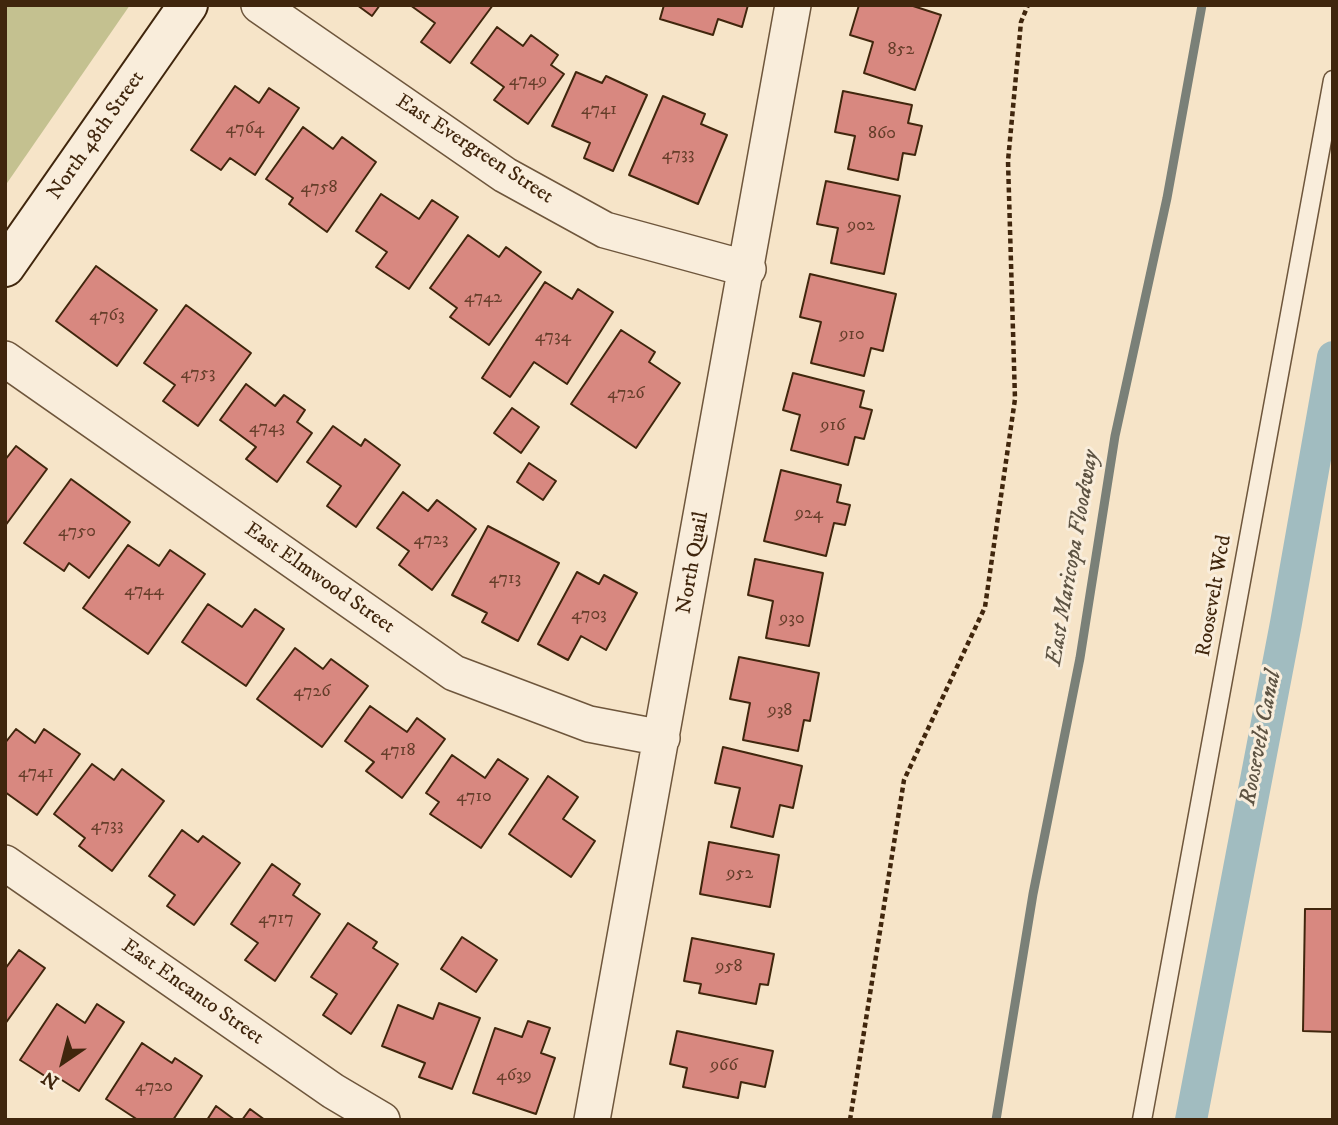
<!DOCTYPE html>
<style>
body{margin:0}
#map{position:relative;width:1338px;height:1125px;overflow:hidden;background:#f6e4c8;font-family:"IM FELL DW Pica",serif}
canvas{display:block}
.frame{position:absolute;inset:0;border:7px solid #40260d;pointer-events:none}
.north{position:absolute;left:28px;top:1027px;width:70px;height:70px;-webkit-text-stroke:5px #f9eddb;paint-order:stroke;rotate:215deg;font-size:19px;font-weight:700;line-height:28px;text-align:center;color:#40260d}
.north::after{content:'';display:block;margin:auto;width:24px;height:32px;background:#40260d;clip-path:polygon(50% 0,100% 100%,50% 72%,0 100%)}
</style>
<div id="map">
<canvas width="1338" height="1125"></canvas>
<div class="frame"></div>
<div class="north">N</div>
</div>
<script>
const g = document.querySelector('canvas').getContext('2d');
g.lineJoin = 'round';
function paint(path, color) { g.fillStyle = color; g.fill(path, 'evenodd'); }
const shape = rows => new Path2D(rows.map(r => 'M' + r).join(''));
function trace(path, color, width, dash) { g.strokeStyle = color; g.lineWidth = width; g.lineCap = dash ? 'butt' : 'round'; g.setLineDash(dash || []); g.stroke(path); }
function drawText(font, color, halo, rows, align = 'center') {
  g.font = font + ' "IM FELL DW Pica",serif'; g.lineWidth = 6; g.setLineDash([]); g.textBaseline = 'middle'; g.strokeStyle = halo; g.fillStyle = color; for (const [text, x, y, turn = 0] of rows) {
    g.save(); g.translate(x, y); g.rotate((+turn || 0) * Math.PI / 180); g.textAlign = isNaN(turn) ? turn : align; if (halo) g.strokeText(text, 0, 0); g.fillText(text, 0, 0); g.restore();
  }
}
const green = shape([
 [5,5,130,5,5,186]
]);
const stream = shape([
 [996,1120,1033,894,1080,658,1115,436,1167,198,1202,5]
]);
const canal = shape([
 [1191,1120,1286,623,1333,357]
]);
const building = shape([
 [357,5,380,5,372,16,357,5],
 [410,5,493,5,450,63,421,42,435,23,410,5],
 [664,5,748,5,742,27,718,19,713,35,660,19,664,5],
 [859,5,910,5,941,15,915,90,864,73,873,42,850,35,859,5],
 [497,27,523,46,531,35,558,55,551,65,564,74,528,124,494,100,504,87,471,63,497,27],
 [576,72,602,83,606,76,647,95,613,171,584,158,590,143,552,126,576,72],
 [235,86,259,103,269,88,299,108,255,175,230,158,221,170,191,150,235,86],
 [843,91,912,105,908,123,922,126,915,155,903,153,898,180,848,169,855,136,835,132,843,91],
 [663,96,705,114,701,124,727,135,698,204,629,175,663,96],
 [303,127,333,149,342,137,376,162,327,232,289,204,293,198,266,179,303,127],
 [826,181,900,196,884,274,831,263,838,228,817,224,826,181],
 [381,194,419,219,432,200,458,217,409,289,376,267,387,252,356,231,381,194],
 [468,235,499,257,506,247,541,272,489,345,450,317,457,308,430,288,468,235],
 [96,266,157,310,117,366,56,321,96,266],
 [810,274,896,294,883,351,871,348,864,376,811,363,821,322,800,317,810,274],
 [545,282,572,299,578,289,613,312,567,384,534,362,510,397,482,378,545,282],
 [186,305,251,353,198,426,163,401,175,385,144,363,186,305],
 [621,330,655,352,649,362,680,383,636,448,571,404,621,330],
 [793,373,864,391,860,407,872,410,864,439,855,437,848,465,791,450,800,415,783,410,793,373],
 [246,384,275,406,284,395,305,410,297,422,312,433,277,482,246,459,256,447,220,420,246,384],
 [512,408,539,427,521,453,494,433,512,408],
 [333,426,361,446,365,439,400,465,356,527,327,506,341,486,307,462,333,426],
 [16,446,47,469,5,526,5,460,16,446],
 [529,463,556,481,543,500,517,482,529,463],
 [781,470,841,485,837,502,850,505,845,525,834,523,826,556,764,541,781,470],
 [71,479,130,522,89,578,69,563,64,571,24,543,71,479],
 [403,492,428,511,437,500,476,529,432,590,399,565,409,551,377,528,403,492],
 [488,526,559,563,518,641,482,622,487,613,452,595,488,526],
 [128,545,159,566,170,550,205,574,148,654,83,608,128,545],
 [755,559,823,573,809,646,766,638,773,601,748,595,755,559],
 [577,572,599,584,604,575,637,593,606,650,581,636,568,660,538,644,577,572],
 [208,604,242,627,255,609,284,629,246,686,182,642,208,604],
 [295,648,323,669,331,659,368,686,322,747,257,699,295,648],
 [739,657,819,673,810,721,804,720,798,751,743,740,750,703,730,699,739,657],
 [370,706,407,732,417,718,445,739,402,798,366,771,374,762,345,741,370,706],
 [16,729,35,743,44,729,80,754,37,815,5,792,5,743,16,729],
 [723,747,802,766,793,808,780,805,773,837,731,827,740,788,715,783,723,747],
 [452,755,485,778,498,759,528,779,481,848,430,814,439,802,426,793,452,755],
 [92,764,114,780,122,769,164,801,112,871,79,846,85,838,54,814,92,764],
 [548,776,578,797,563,819,595,841,571,877,509,834,548,776],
 [182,830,198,842,203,836,240,863,194,925,167,906,175,895,149,876,182,830],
 [709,842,779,855,770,907,700,894,709,842],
 [272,864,300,884,293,895,320,914,275,981,245,960,258,943,231,924,272,864],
 [1305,909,1333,909,1333,1032,1303,1031,1305,909],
 [348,923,377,942,373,948,398,964,351,1034,323,1015,337,994,311,977,348,923],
 [462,937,497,960,476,992,441,969,462,937],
 [692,938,774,954,768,985,760,984,756,1004,699,993,701,984,684,981,692,938],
 [19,950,45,968,5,1024,5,969,19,950],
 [439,1003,480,1018,452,1089,419,1077,425,1063,382,1046,398,1005,433,1019,439,1003],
 [57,1004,85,1023,97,1004,124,1022,79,1091,54,1075,51,1080,20,1060,57,1004],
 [528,1021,550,1028,541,1053,555,1058,536,1114,473,1093,495,1028,522,1037,528,1021],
 [677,1031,773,1051,765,1087,741,1082,738,1098,683,1087,687,1068,670,1064,677,1031],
 [142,1043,172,1063,175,1058,202,1076,173,1120,138,1120,106,1099,142,1043],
 [216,1106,235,1120,207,1120,216,1106],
 [250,1109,265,1120,242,1120,250,1109]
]);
const path = shape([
 [850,1120,904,780,985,607,1015,399,1008,161,1021,22,1028,5]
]);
const lane = shape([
 [1142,1120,1333,80]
]);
const street = shape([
 [259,5,505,175,605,230,748,269],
 [5,359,454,673,589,724,662,738],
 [5,863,333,1091,382,1120],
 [592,1120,793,5]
]);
const secondary = shape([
 [5,267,188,5]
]);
const numberNames = [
 ["852",901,50],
 ["4749",528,81],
 ["4741",599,110],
 ["4764",245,129],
 ["860",882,134],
 ["4733",678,155],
 ["4758",319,188],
 ["902",861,226],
 ["4742",483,298],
 ["4763",107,316],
 ["910",852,335],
 ["4734",553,337],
 ["4753",198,374],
 ["4726",626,394],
 ["916",833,426],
 ["4743",267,428],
 ["924",809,514],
 ["4750",77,532],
 ["4723",431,540],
 ["4713",505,579],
 ["4744",144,591],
 ["4703",589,615],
 ["930",792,619],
 ["4726",312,692],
 ["938",780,711],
 ["4718",398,751],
 ["4741",36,773],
 ["4710",474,797],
 ["4733",107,826],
 ["952",740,874],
 ["4717",276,919],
 ["958",729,967],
 ["966",724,1066],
 ["4639",514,1076],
 ["4720",154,1087]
];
const streetNames = [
 ["North 48th Street",97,136,-55],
 ["East Evergreen Street",474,150,33],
 ["North Quail",694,563,-80],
 ["East Elmwood Street",319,579,35],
 ["Roosevelt Wcd",1215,596,-80],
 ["East Encanto Street",192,993,35]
];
const waterNames = [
 ["East Maricopa Floodway",1074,558,-80],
 ["Roosevelt Canal",1262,738,-79]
];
paint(green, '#c4c190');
trace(stream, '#7a8078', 9);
trace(canal, '#a1bcc0', 32);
paint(building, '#d88880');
trace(building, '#40260d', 2);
trace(lane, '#6e563c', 21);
trace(street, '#6e563c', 38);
trace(secondary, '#40260d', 42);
trace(path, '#40260d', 4.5, [5, 3.5]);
trace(lane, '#f9eddb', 18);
trace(street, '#f9eddb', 35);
trace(secondary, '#f9eddb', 38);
drawText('18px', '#663e2a', null, numberNames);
drawText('21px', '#40260d', '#f9eddb', streetNames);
drawText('italic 23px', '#5d5343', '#f9eddb', waterNames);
</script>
